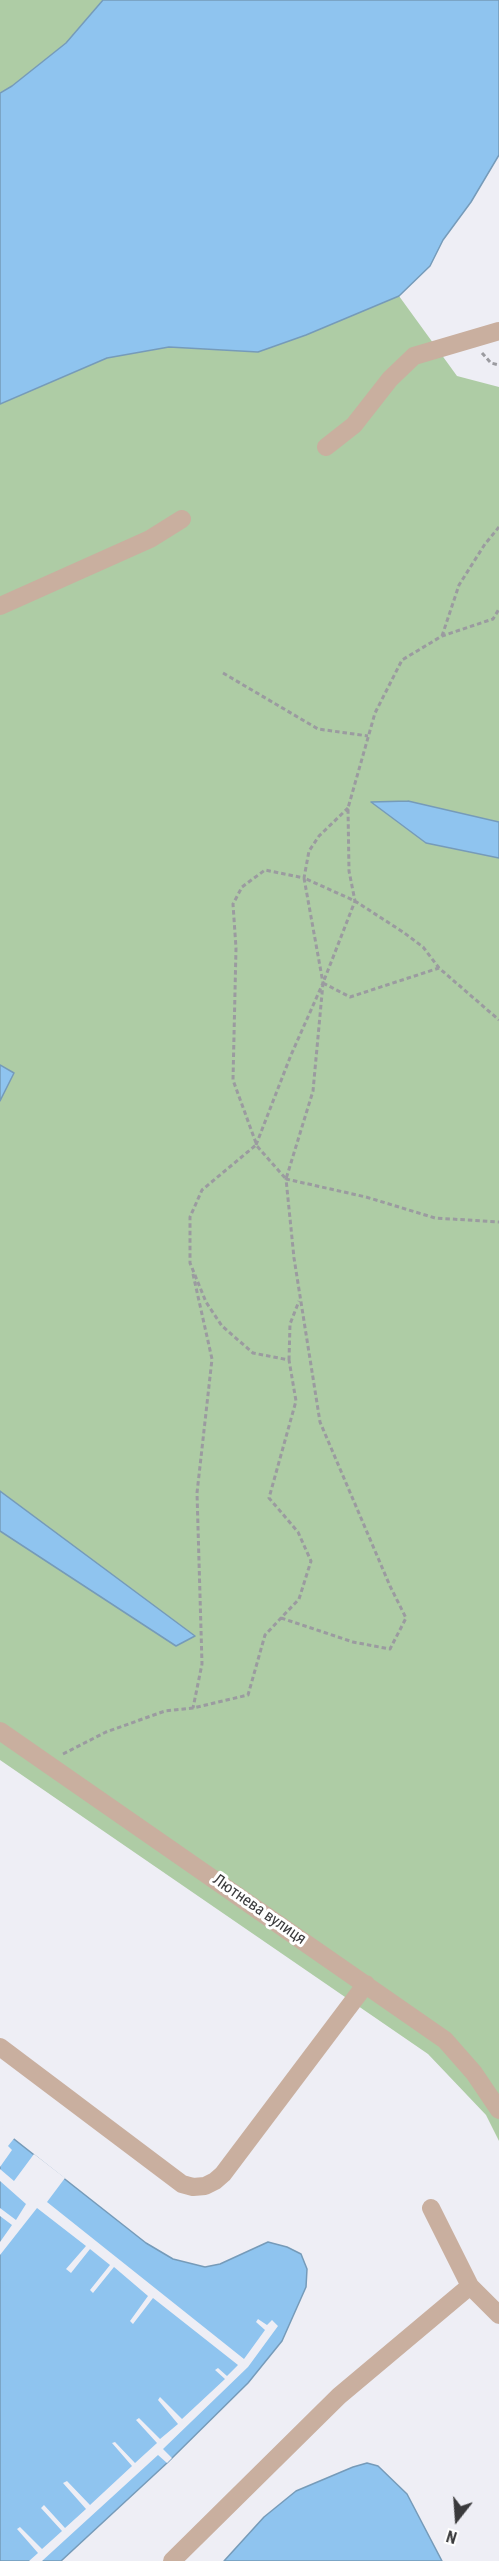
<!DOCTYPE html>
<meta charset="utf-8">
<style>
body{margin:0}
#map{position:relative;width:499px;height:2561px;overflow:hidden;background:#eeeef5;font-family:"Roboto Condensed",sans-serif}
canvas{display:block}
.north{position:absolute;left:427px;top:2489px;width:60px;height:60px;-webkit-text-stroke:4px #fff;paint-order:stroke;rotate:197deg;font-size:16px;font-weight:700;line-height:24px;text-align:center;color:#3a3a3c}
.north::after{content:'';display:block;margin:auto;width:21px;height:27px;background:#3a3a3c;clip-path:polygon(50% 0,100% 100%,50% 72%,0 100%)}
</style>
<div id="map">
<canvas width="499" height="2561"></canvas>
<div class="north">N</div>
</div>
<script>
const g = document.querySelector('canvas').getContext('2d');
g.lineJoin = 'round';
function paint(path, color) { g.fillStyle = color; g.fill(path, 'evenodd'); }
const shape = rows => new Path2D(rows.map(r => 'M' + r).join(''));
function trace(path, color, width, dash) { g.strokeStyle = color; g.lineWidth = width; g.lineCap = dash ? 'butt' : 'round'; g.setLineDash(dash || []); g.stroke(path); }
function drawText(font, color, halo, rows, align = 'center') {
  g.font = font + ' "Roboto Condensed",sans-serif'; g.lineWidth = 6; g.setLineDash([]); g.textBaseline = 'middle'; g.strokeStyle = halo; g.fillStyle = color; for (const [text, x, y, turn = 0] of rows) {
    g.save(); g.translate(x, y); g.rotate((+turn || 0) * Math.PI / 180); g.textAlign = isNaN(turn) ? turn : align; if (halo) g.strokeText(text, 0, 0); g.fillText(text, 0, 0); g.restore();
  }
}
const green = shape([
 [0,0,103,0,66,43,12,86,0,93],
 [399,296,457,376,499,387,499,822,408,801,426,843,499,858,499,2141,486,2115,428,2054,0,1760,0,1531,176,1646,194,1636,0,1491,0,1101,14,1073,0,1065,0,404,107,358,169,347,258,352,306,335]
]);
const water = shape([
 [103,0,499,0,499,155,471,202,443,240,430,266,399,296,306,335,258,352,169,347,107,358,0,404,0,93,12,86,66,43,103,0],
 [408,801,499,822,499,858,426,843,371,802,408,801],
 [0,1065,14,1073,0,1101,0,1065],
 [0,1491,195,1636,176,1646,0,1531,0,1491],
 [0,2128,146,2243,173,2259,205,2267,220,2264,268,2242,287,2247,301,2254,307,2269,306,2287,282,2341,248,2383,167,2463,61,2561,0,2561,0,2128],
 [367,2463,378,2466,407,2494,442,2561,224,2561,264,2517,296,2491,353,2467,367,2463]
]);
const pier = shape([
 [0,2125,16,2136,8,2146,12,2150,0,2167],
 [34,2154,65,2178,47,2202,244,2359,265,2330,256,2322,258,2319,267,2325,272,2320,278,2326,248,2367,163,2449,172,2458,167,2463,158,2455,42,2561,29,2561,38,2553,17,2529,20,2527,42,2549,62,2531,41,2508,44,2505,65,2528,86,2509,63,2483,67,2481,90,2505,132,2466,112,2443,115,2442,135,2463,157,2443,136,2420,139,2418,160,2439,178,2424,158,2400,160,2397,182,2419,225,2379,215,2370,218,2368,227,2376,238,2365,153,2298,133,2324,130,2321,148,2296,114,2267,93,2293,90,2290,110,2265,90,2249,71,2273,66,2269,86,2246,37,2208,0,2255,0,2242,12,2225,0,2216,0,2208,16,2220,26,2204,0,2181,0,2169,14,2181]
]);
const path = shape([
 [482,353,491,363,499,365],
 [442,636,459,585,485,544,499,527],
 [223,673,318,729,368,736],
 [323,983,350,997,439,968],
 [256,1143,233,1080,236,948,233,904,242,887,265,870,304,878,309,851,319,836,348,808],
 [256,1145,291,1055,323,983,304,878,355,901,403,932,423,947,439,968,499,1020],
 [193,1274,212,1359,197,1493,202,1664,193,1708],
 [289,1360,290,1324,299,1301],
 [281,1618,353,1642,390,1649,406,1618,390,1586,320,1422,294,1258,286,1179,366,1197,435,1218,499,1222],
 [63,1754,106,1732,165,1711,193,1708,248,1695,265,1635,299,1599,311,1561,298,1532,269,1498,296,1401,289,1360,253,1353,222,1326,206,1302,190,1263,190,1217,202,1190,256,1145,286,1179,313,1091,323,983,355,901,349,871,348,808,375,713,402,660,442,636,493,619,499,609]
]);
const minor = shape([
 [326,447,354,425,390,379,414,356,499,331],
 [0,606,150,539,182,519],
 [0,1731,445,2040,474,2073,499,2110],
 [0,2047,182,2184,193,2187,205,2186,215,2181,223,2174,366,1984],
 [431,2208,470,2286],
 [172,2561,339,2396,470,2286,499,2315]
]);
const streetNames = [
 ["Лютнева вулиця",259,1910,35]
];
paint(green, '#aecca5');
paint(water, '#8fc4ef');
trace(water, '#769bb9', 1.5);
paint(pier, '#eeeef5');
trace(path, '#9b9ba0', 3, [4.5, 3]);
trace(minor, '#c9af9f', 18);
drawText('16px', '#3a3a3c', '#fff', streetNames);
</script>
